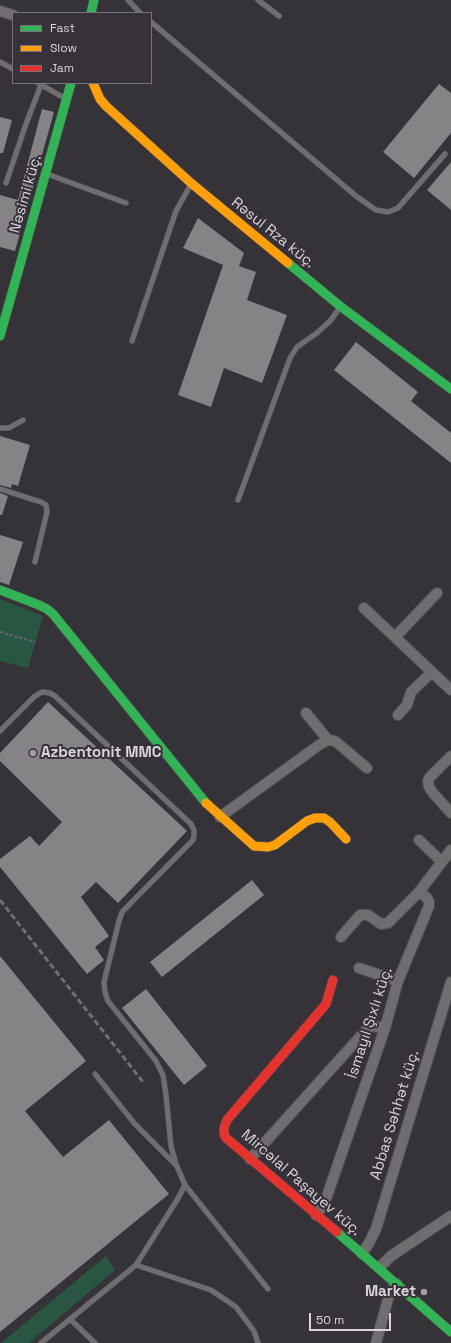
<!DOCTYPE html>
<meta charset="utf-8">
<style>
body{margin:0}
#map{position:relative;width:451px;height:1343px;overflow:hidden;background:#363338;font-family:"Space Grotesk",sans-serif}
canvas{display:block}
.legend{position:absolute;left:12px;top:12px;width:140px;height:72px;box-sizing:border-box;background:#37313a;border:1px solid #78737a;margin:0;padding:5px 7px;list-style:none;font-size:12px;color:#d9d5db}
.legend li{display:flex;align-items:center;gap:8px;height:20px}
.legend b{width:20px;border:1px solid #78737a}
.scale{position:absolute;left:309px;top:1313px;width:82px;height:18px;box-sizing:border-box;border:2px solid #d9d5db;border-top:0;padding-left:5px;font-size:12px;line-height:14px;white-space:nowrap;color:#d9d5db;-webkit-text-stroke:3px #37313a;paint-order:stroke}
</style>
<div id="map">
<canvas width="451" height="1343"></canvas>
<ul class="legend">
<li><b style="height:5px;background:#30b455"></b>Fast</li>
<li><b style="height:5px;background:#ff9f0a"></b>Slow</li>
<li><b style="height:5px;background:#e5322d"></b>Jam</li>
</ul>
<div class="scale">50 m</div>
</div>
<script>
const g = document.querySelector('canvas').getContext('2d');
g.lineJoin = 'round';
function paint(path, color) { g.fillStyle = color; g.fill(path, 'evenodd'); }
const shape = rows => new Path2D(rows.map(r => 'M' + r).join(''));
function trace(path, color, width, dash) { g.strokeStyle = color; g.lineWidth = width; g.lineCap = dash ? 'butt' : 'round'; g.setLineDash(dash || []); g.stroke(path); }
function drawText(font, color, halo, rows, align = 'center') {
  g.font = font + ' "Space Grotesk",sans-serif'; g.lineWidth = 4; g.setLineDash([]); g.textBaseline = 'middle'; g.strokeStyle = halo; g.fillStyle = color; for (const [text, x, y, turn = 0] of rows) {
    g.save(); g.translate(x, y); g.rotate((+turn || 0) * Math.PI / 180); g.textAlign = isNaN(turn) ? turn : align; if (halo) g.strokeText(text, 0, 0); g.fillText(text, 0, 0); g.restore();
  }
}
const green = shape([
 [0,599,43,616,28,668,0,661],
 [106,1256,115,1270,29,1343,1,1343]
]);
const building = shape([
 [439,84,451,93,451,133,414,178,383,152],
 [42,109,54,112,15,251,0,247,0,195,18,200],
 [0,117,12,120,3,153,0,153],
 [451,162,451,210,427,190],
 [198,218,244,253,239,266,256,272,247,300,287,315,262,383,224,368,211,407,178,395,223,265,183,248],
 [356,342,418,392,411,401,451,433,451,463,334,370],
 [0,436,30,445,18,486,12,484,11,488,0,485],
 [0,493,8,496,2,515,0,515],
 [0,535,23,542,9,585,0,582],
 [48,702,187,831,118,903,96,882,81,897,109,936,95,947,104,960,87,974,0,867,0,859,30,836,39,846,62,822,0,761,0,753],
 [252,880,264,895,162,977,150,962],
 [0,956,86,1061,25,1111,63,1157,109,1120,169,1194,0,1332],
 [146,989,207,1066,184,1085,122,1008]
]);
const path = shape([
 [0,632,35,642]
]);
const lane = shape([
 [128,0,140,13],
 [258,0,279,16],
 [151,22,356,196,376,210,388,212,398,208,445,154],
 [0,62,13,69],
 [38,83,66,99],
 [47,174,126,203],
 [6,183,26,124,41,85],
 [132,341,176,211,191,184],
 [0,428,9,428,23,420],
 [0,489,41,502,46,505,47,512,35,562],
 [238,500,290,358,297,347,317,333,331,320,340,307],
 [0,731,35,696,42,692,50,693,55,696,191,824,194,830,194,835,193,840,122,912,119,921,104,982,105,992,108,1001,156,1061,163,1075,166,1095,171,1146,176,1164,185,1185,177,1200,136,1265,41,1343],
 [95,1074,134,1123,175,1164],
 [185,1185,268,1289],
 [136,1265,211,1290,236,1307,254,1331,258,1343],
 [70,1319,95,1343]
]);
const street = shape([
 [0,11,13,15],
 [364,608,451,690],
 [395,637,437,593],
 [306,713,328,740],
 [398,715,407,705,411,692,432,672],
 [451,756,430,777,428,781,429,787,433,793,451,813],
 [220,817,319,745,328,740,335,741,367,768],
 [419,840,442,862],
 [341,937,360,915,368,915,381,924,388,923,419,892],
 [359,968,398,981],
 [250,1159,367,1029,372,1026,385,1028],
 [316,1215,322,1207,327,1196,385,1028,398,981,429,906,429,902,427,898,419,892,451,850],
 [362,1254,369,1243,376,1229,451,982],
 [379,1268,391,1256,451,1216],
 [376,1343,388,1299,391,1291,397,1284]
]);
const fast = shape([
 [91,13,94,0],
 [288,263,340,306,451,389],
 [0,336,71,83],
 [0,590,39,605,47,609,53,614,206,803],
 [337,1232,451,1332]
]);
const slow = shape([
 [93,83,100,99,106,106,191,183,288,263],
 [206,803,254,846,268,847,275,845,307,821,315,818,324,818,330,822,346,839]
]);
const jam = shape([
 [333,980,326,1004,227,1120,224,1128,224,1133,225,1137,337,1232]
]);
const rail = shape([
 [0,900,143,1082]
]);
const markers = [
 [33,753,4,"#a09ca2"],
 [424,1292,4,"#a09ca2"]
];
const streetNames = [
 ["Nəsimi küç.",26,194,-74],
 ["Rəsul Rza küç.",273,233,39],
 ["İsmayıl Şıxlı küç.",370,1023,-72],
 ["Abbas Səhhət küç.",395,1115,-73],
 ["Mircəlal Paşayev küç.",301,1183,41]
];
const poiNames = [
 ["Azbentonit MMC",41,753],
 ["Market",416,1292,"right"]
];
paint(green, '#295642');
paint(building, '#868387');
trace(lane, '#535054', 6);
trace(street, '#535054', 12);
trace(fast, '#535054', 10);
trace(slow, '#535054', 10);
trace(jam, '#535054', 10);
trace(path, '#69666a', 2, [3, 2]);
trace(lane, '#6f6d70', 5);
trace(street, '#6f6d70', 10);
trace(fast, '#30b455', 9);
trace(slow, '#ff9f0a', 9);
trace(jam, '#e5322d', 9);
trace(rail, '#706e71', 3, [6, 3]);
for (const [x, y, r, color] of markers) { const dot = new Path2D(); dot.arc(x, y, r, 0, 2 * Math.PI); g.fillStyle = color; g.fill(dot); trace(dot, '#37313a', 1.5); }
drawText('15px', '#d9d5db', '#37313a', streetNames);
drawText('bold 15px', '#d9d5db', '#37313a', poiNames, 'left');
</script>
